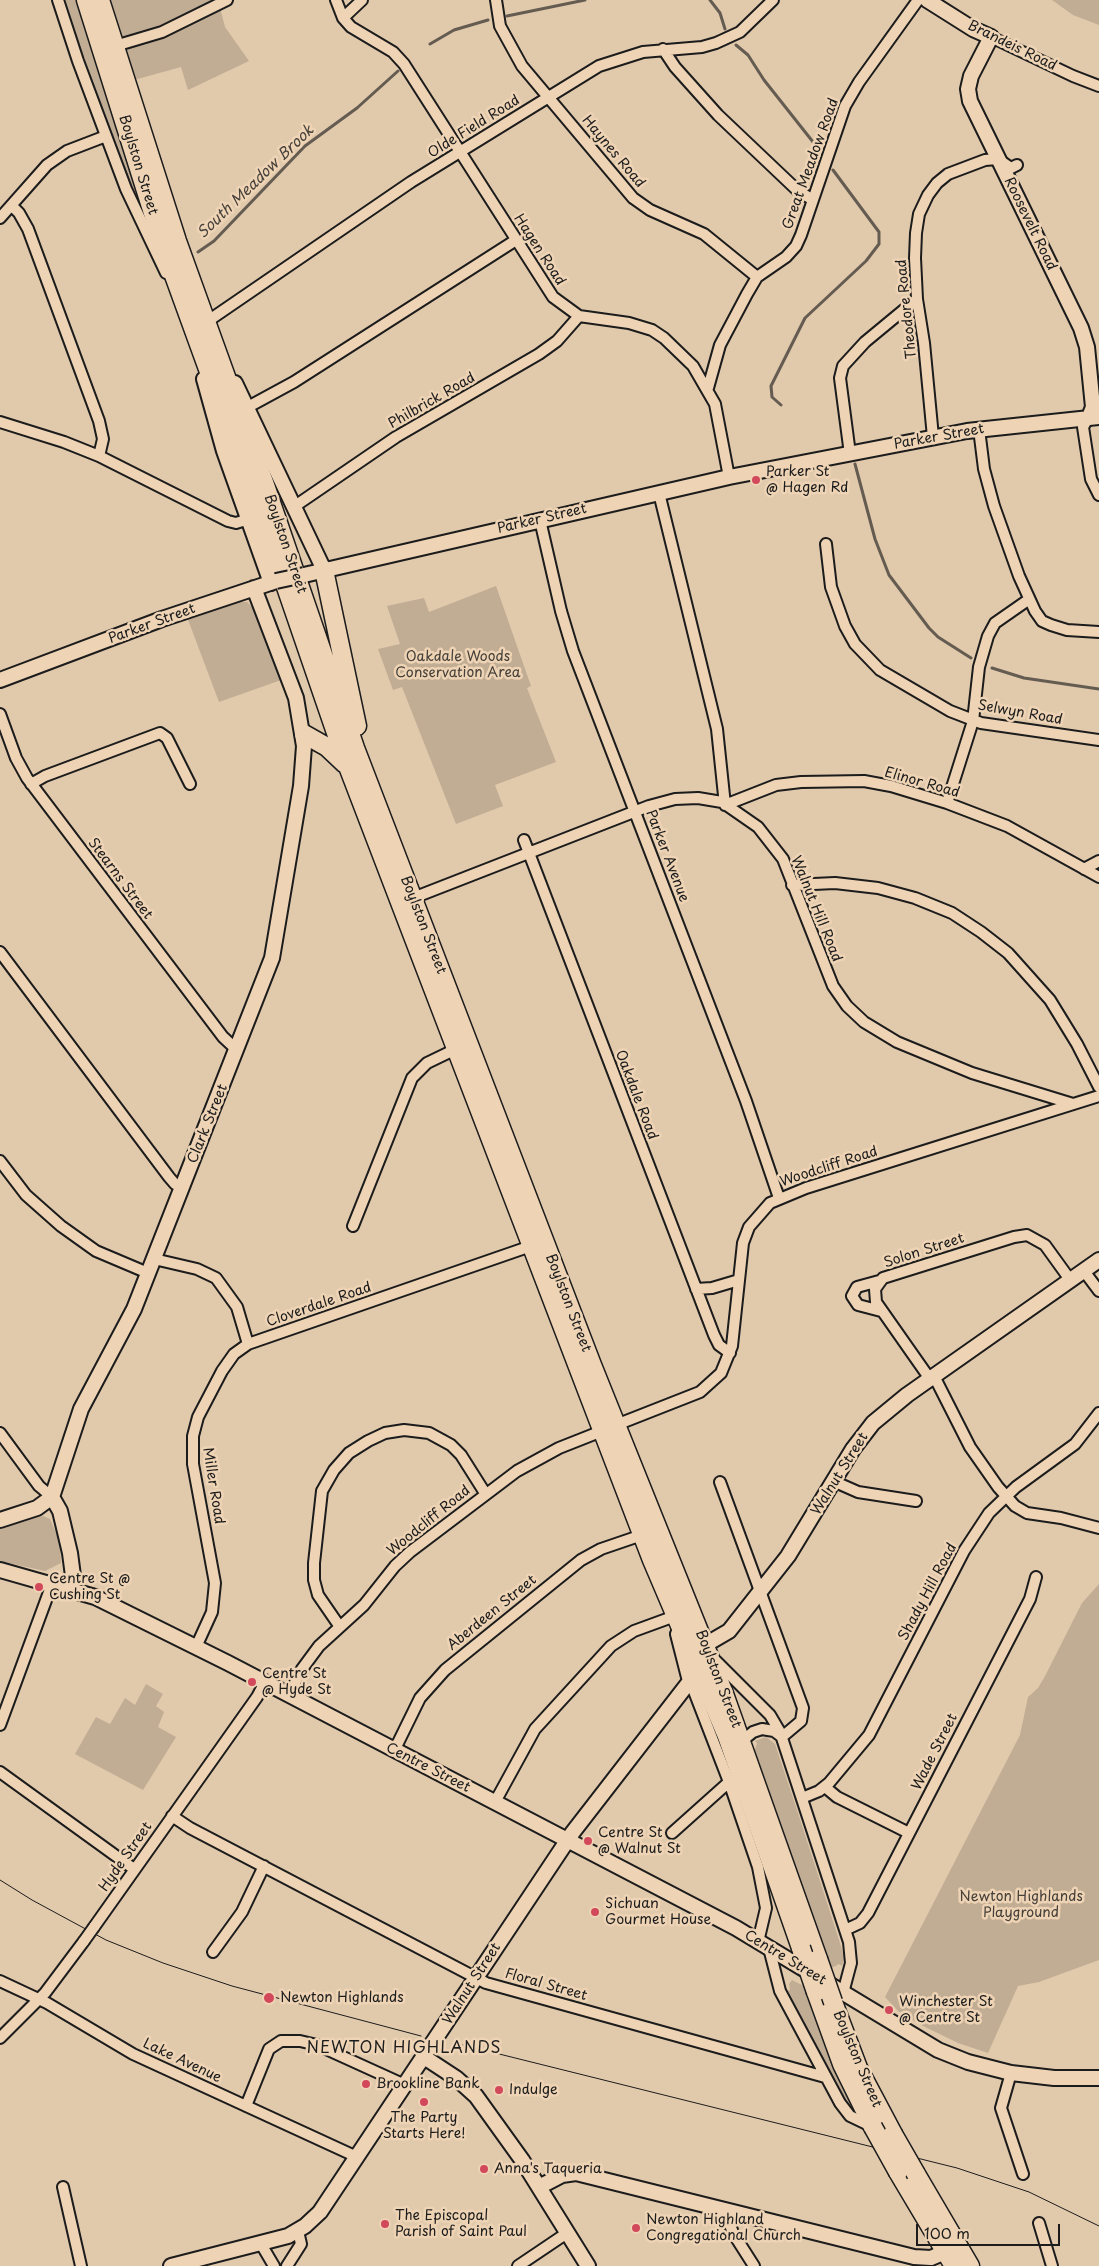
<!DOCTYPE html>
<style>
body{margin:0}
#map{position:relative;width:1099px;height:2266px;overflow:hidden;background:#e1c9ac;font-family:"Playpen Sans",sans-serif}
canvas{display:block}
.scale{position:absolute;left:916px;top:2224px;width:144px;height:22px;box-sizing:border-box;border:2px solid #1c1c1c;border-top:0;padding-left:6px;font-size:15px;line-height:18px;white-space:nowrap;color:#1c1c1c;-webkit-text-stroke:4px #eed4b5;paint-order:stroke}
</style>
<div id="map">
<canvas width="1099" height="2266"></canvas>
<div class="scale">100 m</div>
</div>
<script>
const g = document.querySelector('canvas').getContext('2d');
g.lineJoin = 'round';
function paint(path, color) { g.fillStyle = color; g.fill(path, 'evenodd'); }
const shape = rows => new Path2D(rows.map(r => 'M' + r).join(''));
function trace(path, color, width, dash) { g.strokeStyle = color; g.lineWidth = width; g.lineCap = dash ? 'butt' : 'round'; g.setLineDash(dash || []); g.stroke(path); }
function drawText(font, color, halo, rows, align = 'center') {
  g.font = font + ' "Playpen Sans",sans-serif'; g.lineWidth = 5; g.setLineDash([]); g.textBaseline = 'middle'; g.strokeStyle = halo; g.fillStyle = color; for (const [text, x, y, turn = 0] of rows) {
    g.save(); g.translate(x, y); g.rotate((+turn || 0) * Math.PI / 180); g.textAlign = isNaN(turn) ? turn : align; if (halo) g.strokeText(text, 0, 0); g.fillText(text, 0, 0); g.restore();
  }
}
const green = shape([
 [63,0,76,0,140,200,138,204,88,73],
 [109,0,218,0,225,27,249,61,188,90,181,67,134,80],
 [1052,0,1099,0,1099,25,1073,15],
 [496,586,531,686,527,688,556,762,495,785,503,806,456,824,402,687,393,690,378,649,400,644,387,606,424,598,429,612],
 [237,602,247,602,257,612,284,679,219,702,187,617],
 [43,1516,50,1519,60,1542,61,1563,45,1571,0,1561,0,1526],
 [1099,1584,1099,1960,1039,1982,1018,1986,988,2053,958,2043,921,2025,898,2011,885,1997,1020,1735,1028,1697,1038,1688,1044,1678,1082,1603],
 [146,1684,163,1694,156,1706,164,1712,158,1727,176,1737,143,1790,75,1754,96,1717,110,1724,125,1698,135,1705],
 [766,1737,775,1744,798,1813,840,1943,844,1958,842,1966,839,1964,830,1969,754,1753,757,1743,755,1741],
 [792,1980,806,1987,854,2111,847,2104,787,1991,790,1990,789,1984]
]);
const stream = shape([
 [710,0,720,13,725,29],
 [507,16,585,0],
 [430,44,454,30,488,20],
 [736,45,748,55,764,80,817,147],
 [198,252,214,241,305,146,357,108,398,71],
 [781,405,772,397,771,386,805,318,866,261,879,244,879,232,833,170],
 [855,464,875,539,889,575,929,628,938,637,971,658],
 [992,668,1024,678,1099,689]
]);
const street = shape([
 [58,0,78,61,126,189,166,273],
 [336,0,343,18,351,27,393,52,404,64,553,297,579,316,629,323,652,330,664,338,693,366,715,404,729,477],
 [496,0,500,26,522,66,633,198,650,210,704,234,757,277],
 [343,18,362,0],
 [991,37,1073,76,1099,86],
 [115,46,162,32,227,0],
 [663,49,675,67,718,115,797,190,813,200],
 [12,206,19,213,28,229,99,421,103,439,99,456],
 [0,218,47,165,67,151,106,136],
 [205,323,411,182,599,66,643,52,702,47,716,43,740,32,773,0],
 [708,388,720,345,747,294,757,277,786,257,796,246,801,235,845,106,859,82,918,0],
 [248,407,294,382,516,240],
 [1089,417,1083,427,1091,479,1099,495],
 [0,422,64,442,99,456,228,521,236,523,249,519],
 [979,429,984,469,994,506,1019,576,1035,611,1042,621,1051,625,1067,630,1099,632],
 [933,437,924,343,917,299,915,258,916,233,919,214,928,195,937,183,948,174,985,160,998,159,1011,168,1017,165],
 [850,454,840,378,843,366,865,342,917,299],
 [659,493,717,729,725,805,776,785,801,782,864,781,891,786,947,803,1007,826,1099,877],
 [295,506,396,437,539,354,557,341,579,316],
 [540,520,561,611,573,651,746,1101,779,1198],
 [826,544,831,587,845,626,855,644,880,670,950,711,981,723,1099,740],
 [0,714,16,758,27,778,223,1037,237,1050],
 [31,784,45,776,160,733,167,738,190,784],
 [947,803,973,721,979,667,988,636,995,623,1028,600],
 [524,840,714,1335,719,1345,730,1353],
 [1084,869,1099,861],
 [792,885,835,883,878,888,915,898,952,913,981,932,1008,953,1050,1000,1077,1044,1099,1087],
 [413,898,649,806,675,799,698,798,722,802,758,827,783,859,833,986,847,1006,864,1022,897,1042,972,1073,1073,1104],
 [0,952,169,1177,175,1184,182,1188],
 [0,1161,26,1195,61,1226,96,1251,148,1273],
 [353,1226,412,1078,427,1063,456,1049],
 [154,1259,197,1269,216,1278,237,1307,248,1344],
 [1084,1271,1099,1291],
 [879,1281,857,1287,852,1296,858,1305,881,1311],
 [696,1289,712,1288,739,1280],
 [934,1376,970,1447,998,1487,1015,1506,1027,1513,1061,1518,1099,1528],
 [930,1379,876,1302,875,1289,883,1278,1014,1237,1027,1235,1045,1245,1071,1281],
 [616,1425,700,1392,721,1373,732,1346,743,1243,749,1227,770,1203,806,1188,1099,1096],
 [0,1433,39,1486,52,1497],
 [833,1481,858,1492,916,1501],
 [720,1482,803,1708,801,1721,782,1737],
 [340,1627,318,1595,314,1580,314,1563,322,1491,334,1470,349,1453,368,1441,385,1433,404,1430,429,1433,451,1445,461,1455,485,1493],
 [196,1647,212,1612,215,1583,193,1464,193,1436,198,1417,222,1371,234,1354,248,1344,531,1246],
 [716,1661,770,1715,780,1732,849,1942,851,1963,843,1993],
 [690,1681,729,1782,758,1867,766,1908,758,1942],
 [289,1695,302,1669,319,1646,364,1605,395,1566,410,1552,517,1471,559,1448,602,1431],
 [0,1725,52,1584],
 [742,1741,753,1732,762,1729,774,1731,782,1737],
 [394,1751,420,1698,445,1670,581,1560,601,1549,642,1535],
 [0,1772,134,1869],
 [825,1787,837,1797,909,1833],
 [802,1798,819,1791,829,1783,869,1735,964,1551,989,1513,1016,1487,1075,1444,1099,1413],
 [495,1802,535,1729,611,1646,634,1631,675,1616],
 [172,1816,190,1828,486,1983,825,2077],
 [672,1833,729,1782],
 [94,1927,257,1697,265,1682],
 [845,1930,860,1923,868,1913,1030,1599,1036,1577],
 [769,1948,780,1991,840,2103,850,2116,873,2127],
 [213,1952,242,1912,264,1866],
 [0,1981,47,2003,133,2054,357,2157],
 [0,2038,45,1993,84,1941],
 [1011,2073,1001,2108,1023,2174],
 [246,2106,269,2049,281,2041,300,2041,317,2045,405,2085],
 [63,2187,81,2266],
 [729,2212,729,2222,733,2233,754,2266],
 [1039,2223,1052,2266],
 [261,2244,274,2266],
 [287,2266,301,2244,298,2231],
 [518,2266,567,2233]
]);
const secondary = shape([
 [927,0,973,29,991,37,971,76,968,89,970,101,1081,328,1087,347,1093,407,1089,417],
 [204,379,224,451,271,583],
 [235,383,324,570],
 [304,575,729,477,967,431,1099,417],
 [0,680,162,619,276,581],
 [52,1497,60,1511,70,1553,73,1576,71,1589],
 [0,1520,37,1508,52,1497,81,1409,134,1309,272,958,301,786,304,746,296,698,254,588],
 [0,1570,95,1597,228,1663,736,1928,938,2050,968,2062,1011,2073,1054,2078,1099,2078],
 [705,1645,729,1631,788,1556,853,1449,873,1423,907,1395,1099,1260],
 [424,2057,456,2078,476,2096,522,2160,588,2266],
 [539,2187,562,2175,576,2173,914,2257,931,2258,945,2252],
 [171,2266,288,2236,305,2226,320,2212,573,1832,690,1681,678,1634]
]);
const highway = shape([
 [86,0,164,248,265,526,344,756,652,1560,727,1736,801,1948],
 [100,0,177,241,265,485,355,748,592,1365,723,1691,818,1959],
 [324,570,357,726],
 [304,734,327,747,345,764],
 [816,1992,842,2064,873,2127],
 [833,2002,858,2068,893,2134],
 [898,2172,954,2266],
 [916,2174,970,2266]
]);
const tram = shape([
 [0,1880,32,1900,106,1940,163,1963,232,1986,421,2036],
 [463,2045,957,2168,1029,2192,1099,2226]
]);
const streetBridge = shape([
 [84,1941,94,1927]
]);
const secondaryBridge = shape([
 [276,581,304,575]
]);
const highwayBridge = shape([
 [801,1948,816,1992],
 [818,1959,833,2002],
 [873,2127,898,2172],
 [893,2134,916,2174]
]);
const markers = [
 [756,480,5,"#d1495b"],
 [39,1587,5,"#d1495b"],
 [252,1682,5,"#d1495b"],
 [588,1841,5,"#d1495b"],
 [595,1912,5,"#d1495b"],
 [269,1998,6,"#d1495b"],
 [889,2010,5,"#d1495b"],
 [366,2084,5,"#d1495b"],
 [499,2090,5,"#d1495b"],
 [424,2102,5,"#d1495b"],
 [484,2169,5,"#d1495b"],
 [385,2224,5,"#d1495b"],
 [636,2228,5,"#d1495b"]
];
const streetNames = [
 ["Brandeis Road",1012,46,26],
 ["Olde Field Road",474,127,-32],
 ["Haynes Road",613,152,50],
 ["Great Meadow Road",811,164,-70],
 ["Boylston Street",138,165,73],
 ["Roosevelt Road",1030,224,64],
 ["Hagen Road",539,250,57],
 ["Theodore Road",907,309,-96],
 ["Philbrick Road",432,401,-30],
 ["Parker Street",939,437,-10],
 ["Parker Street",542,519,-13],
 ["Boylston Street",285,544,71],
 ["Parker Street",152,624,-20],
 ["Selwyn Road",1020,713,10],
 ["Elinor Road",922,783,16],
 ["Parker Avenue",667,856,69],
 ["Stearns Street",120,879,53],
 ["Walnut Hill Road",816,909,68],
 ["Boylston Street",423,925,69],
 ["Oakdale Road",636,1095,69],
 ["Clark Street",208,1124,-68],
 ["Woodcliff Road",829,1167,-18],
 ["Solon Street",924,1251,-18],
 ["Boylston Street",568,1303,69],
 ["Cloverdale Road",319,1305,-19],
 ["Walnut Street",840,1474,-58],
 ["Miller Road",213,1486,81],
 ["Woodcliff Road",429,1521,-39],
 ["Shady Hill Road",928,1592,-62],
 ["Aberdeen Street",492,1613,-39],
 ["Boylston Street",718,1679,69],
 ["Wade Street",935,1752,-63],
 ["Centre Street",428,1768,27],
 ["Hyde Street",126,1857,-55],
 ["Centre Street",785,1958,31],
 ["Walnut Street",472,1984,-57],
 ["Floral Street",546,1985,16],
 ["Boylston Street",857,2059,67],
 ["Lake Avenue",182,2061,25]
];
const poiNames = [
 ["Parker St",766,472],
 ["@ Hagen Rd",766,488],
 ["Centre St @",49,1579],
 ["Cushing St",49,1595],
 ["Centre St",262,1674],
 ["@ Hyde St",262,1690],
 ["Centre St",598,1833],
 ["@ Walnut St",598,1849],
 ["Sichuan",605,1904],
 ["Gourmet House",605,1920],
 ["Newton Highlands",280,1998],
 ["Winchester St",899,2002],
 ["@ Centre St",899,2018],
 ["Brookline Bank",376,2084],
 ["Indulge",509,2090],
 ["The Party",424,2118,"center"],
 ["Starts Here!",424,2134,"center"],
 ["Anna's Taqueria",494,2169],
 ["The Episcopal",395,2216],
 ["Parish of Saint Paul",395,2232],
 ["Newton Highland",646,2220],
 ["Congregational Church",646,2236]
];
const parkNames = [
 ["Oakdale Woods",458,657],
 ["Conservation Area",458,673],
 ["Newton Highlands",1021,1897],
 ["Playground",1021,1913]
];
const waterNames = [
 ["South Meadow Brook",256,182,-44]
];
const quarterNames = [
 ["NEWTON HIGHLANDS",404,2049]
];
paint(green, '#c1ac94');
trace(stream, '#655c51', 3);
trace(street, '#1c1c1c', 14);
trace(secondary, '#1c1c1c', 18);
trace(highway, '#1c1c1c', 21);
trace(street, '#eed4b5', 10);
trace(secondary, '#eed4b5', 14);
trace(highway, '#eed4b5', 18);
trace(tram, '#1c1c1c', 1);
trace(streetBridge, '#1c1c1c', 14, []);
trace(secondaryBridge, '#1c1c1c', 18, []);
trace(highwayBridge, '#1c1c1c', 21, []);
trace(streetBridge, '#eed4b5', 10);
trace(secondaryBridge, '#eed4b5', 14);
trace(highwayBridge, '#eed4b5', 18);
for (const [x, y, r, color] of markers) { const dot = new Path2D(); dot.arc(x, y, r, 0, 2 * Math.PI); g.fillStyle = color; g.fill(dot); trace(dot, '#eed4b5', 2); }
drawText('14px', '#1c1c1c', '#eed4b5', streetNames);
drawText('14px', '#1c1c1c', '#eed4b5', poiNames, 'left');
drawText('14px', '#45403a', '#eed4b5', parkNames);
drawText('italic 15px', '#46413b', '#eed4b5', waterNames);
g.letterSpacing = '1px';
drawText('16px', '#1c1c1c', '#eed4b5', quarterNames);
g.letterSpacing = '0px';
</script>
